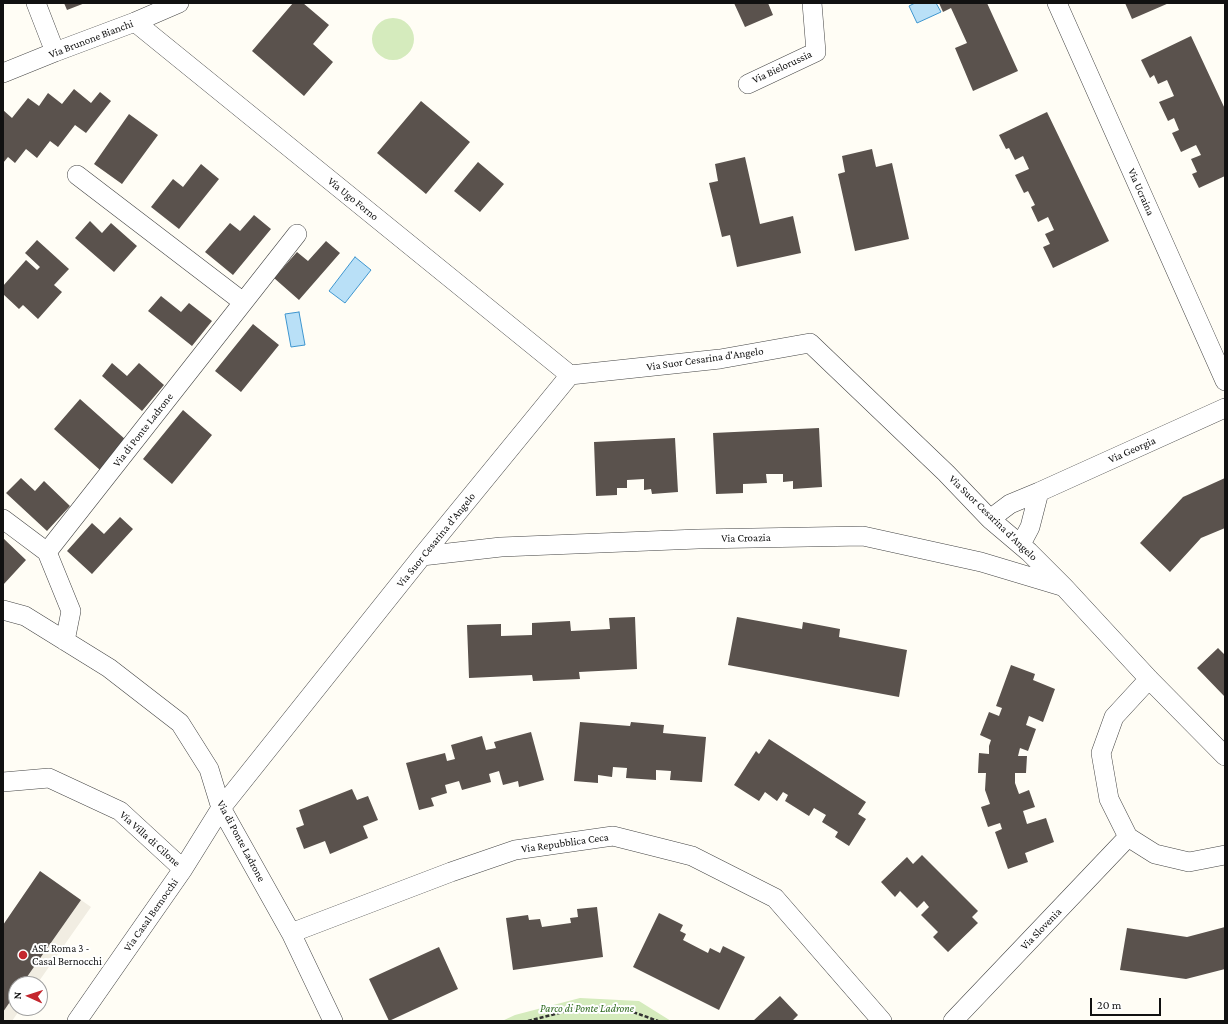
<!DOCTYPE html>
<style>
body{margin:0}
#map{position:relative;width:1228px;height:1024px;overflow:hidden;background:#fffdf5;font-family:"Crimson Pro",serif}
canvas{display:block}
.frame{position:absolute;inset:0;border:4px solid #111;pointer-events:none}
.north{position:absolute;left:8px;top:976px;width:40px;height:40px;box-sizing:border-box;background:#fff;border:1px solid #a0a0a0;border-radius:50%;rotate:273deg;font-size:11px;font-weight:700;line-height:16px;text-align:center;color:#111}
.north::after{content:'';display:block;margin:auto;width:14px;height:18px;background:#c4262e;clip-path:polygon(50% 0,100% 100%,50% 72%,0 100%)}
.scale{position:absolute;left:1090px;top:998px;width:71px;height:18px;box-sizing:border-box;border:2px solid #111;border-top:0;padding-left:5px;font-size:12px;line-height:14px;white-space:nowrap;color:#111;-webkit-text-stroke:3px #fff;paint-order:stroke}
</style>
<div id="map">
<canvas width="1228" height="1024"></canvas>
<div class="frame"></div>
<div class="north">N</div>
<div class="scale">20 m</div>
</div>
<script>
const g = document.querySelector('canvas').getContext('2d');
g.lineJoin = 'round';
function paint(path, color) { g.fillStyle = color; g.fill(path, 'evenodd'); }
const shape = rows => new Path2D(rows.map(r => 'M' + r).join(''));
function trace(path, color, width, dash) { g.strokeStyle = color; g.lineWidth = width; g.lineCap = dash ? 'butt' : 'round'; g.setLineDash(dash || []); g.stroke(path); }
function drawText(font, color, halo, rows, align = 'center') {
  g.font = font + ' "Crimson Pro",serif'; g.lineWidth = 4; g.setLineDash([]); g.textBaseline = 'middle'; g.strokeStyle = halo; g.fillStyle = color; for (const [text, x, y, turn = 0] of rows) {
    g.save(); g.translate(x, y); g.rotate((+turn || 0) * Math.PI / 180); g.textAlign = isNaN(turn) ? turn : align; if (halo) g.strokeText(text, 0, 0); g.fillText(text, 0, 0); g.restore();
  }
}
const green = shape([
 '372 39a21 21 0 1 1 42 0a21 21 0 1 1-42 0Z',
 [580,998,639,1001,671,1021,502,1021,515,1015]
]);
const plaza = shape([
 [81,900,91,907,37,984,22,984],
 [16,993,16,1008,21,1008,12,1021,3,1021,3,1012]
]);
const water = shape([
 [915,3,936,3,941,12,917,23,909,6,915,3],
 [355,257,371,270,345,303,329,291,355,257],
 [299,312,305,345,291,347,285,314,299,312]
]);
const building = shape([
 [64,3,85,3,67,10],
 [293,3,303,3,329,25,313,44,333,62,304,96,252,51],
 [734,3,768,3,773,15,745,27],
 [939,3,987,3,1018,71,973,91,955,48,967,43,951,8,943,12],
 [1125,3,1169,3,1132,19],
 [1191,36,1225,109,1225,176,1199,188,1192,174,1197,172,1191,159,1201,155,1196,145,1181,152,1172,133,1179,130,1174,118,1168,121,1159,102,1174,96,1167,80,1158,84,1154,75,1150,78,1141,60],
 [74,89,91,103,100,92,111,101,86,133,75,125,58,147,50,141,37,158,26,149,15,163,8,157,3,163,3,110,12,118,28,98,39,106,48,93,62,104],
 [421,101,470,142,426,194,377,153],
 [1047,112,1109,241,1053,268,1043,247,1050,244,1045,234,1054,230,1048,217,1038,222,1031,207,1035,205,1028,191,1024,193,1015,175,1029,169,1023,156,1015,160,1009,148,1006,149,999,135],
 [129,114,158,135,122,184,94,164],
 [872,149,876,167,892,163,909,239,855,251,838,174,845,172,842,156],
 [745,157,760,224,793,216,801,253,737,267,730,235,722,237,709,183,718,181,715,164],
 [478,162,504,184,480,212,454,191],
 [201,164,219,179,179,229,151,207,173,179,183,187],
 [254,215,271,229,233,275,205,252,230,223,240,231],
 [90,221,102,233,111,223,137,246,114,272,75,238],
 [37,240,69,269,54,285,62,292,38,319,23,305,19,309,3,294,3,286,26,260,37,270,40,267,25,253],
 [326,241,340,253,299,300,274,278,297,252,308,261],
 [161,296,181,312,189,303,212,321,192,346,148,311],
 [253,324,279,345,241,392,215,371],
 [112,363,127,376,139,363,164,385,142,411,102,376],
 [80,399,126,440,100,470,54,429],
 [183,410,212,435,172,484,143,459],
 [819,428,822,487,793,489,793,481,783,482,783,474,766,474,767,483,743,484,743,493,716,494,713,433],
 [675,438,678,492,652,494,651,489,644,490,644,479,627,480,627,488,617,488,617,495,596,496,594,442],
 [21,478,35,491,44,481,70,506,47,531,6,493],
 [1225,478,1225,528,1201,538,1170,572,1140,543,1183,497],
 [120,517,133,529,92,574,67,551,92,523,104,534],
 [3,538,26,560,3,585],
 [635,617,637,669,579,672,580,679,533,681,532,675,469,678,467,625,501,624,501,636,532,635,532,623,570,621,571,631,610,629,609,618],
 [737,617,802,629,803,622,840,629,839,637,907,650,899,697,728,665],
 [1218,648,1224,654,1225,653,1225,697,1197,668],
 [1011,665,1035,674,1033,680,1055,689,1043,722,1029,716,1026,725,1036,729,1028,751,1020,748,1018,756,1027,756,1026,773,1015,773,1015,783,1019,794,1029,790,1035,807,1023,811,1027,824,1046,818,1054,842,1025,853,1028,862,1008,869,995,832,1002,829,1000,823,988,827,981,807,990,804,985,790,986,773,978,773,979,753,989,754,989,746,991,740,980,735,989,712,999,716,1002,708,996,706],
 [580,722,630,726,631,722,664,725,663,733,706,737,702,782,670,780,671,771,656,770,656,780,626,778,627,768,613,767,612,777,598,775,598,783,574,781],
 [531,732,544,780,519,787,518,781,503,785,499,771,489,774,491,782,462,790,459,781,445,785,447,793,431,798,434,806,419,810,406,763,445,753,447,761,455,759,451,745,482,736,486,750,496,748,494,742],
 [769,739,866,802,858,814,866,819,849,846,835,837,838,832,822,822,826,815,814,808,809,816,785,801,788,795,783,792,777,801,765,792,759,801,734,785,756,751,759,754],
 [352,789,357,800,368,796,378,820,363,826,368,838,330,854,325,841,304,849,296,828,304,825,299,810],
 [922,855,978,911,972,917,978,923,948,952,933,937,938,932,921,915,929,907,924,901,917,908,900,891,895,897,881,882,907,857,913,864],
 [40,871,81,900,22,984,16,984,16,993,3,1012,3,925],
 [597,907,603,957,513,970,506,918,528,915,529,920,540,919,542,927,571,923,570,918,578,917,577,909],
 [659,913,683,925,680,931,686,934,683,940,708,953,710,948,720,953,723,946,745,957,719,1010,633,967],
 [1225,927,1225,969,1186,979,1120,970,1127,928,1187,937],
 [439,947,458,989,389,1021,369,979],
 [780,996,798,1015,792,1021,753,1021]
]);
const path = shape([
 [528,1021,582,1007,619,1007,658,1021]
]);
const minor = shape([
 [36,3,55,52],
 [1057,3,1225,381],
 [135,22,570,375],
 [3,73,55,52,135,22,179,3],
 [748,84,816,52,812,3],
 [77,175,243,302],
 [1039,492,1225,408],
 [3,519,47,552],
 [990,519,1010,504,1039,492,1030,527,1021,544],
 [422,556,501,547,698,539,863,536,981,562,1061,586],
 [3,610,25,616,109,668,180,723,209,769,221,808,291,933,333,1021],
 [65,641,71,611,47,552,297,234],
 [1149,679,1114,717,1101,753,1109,799,1128,837,1155,854,1189,862,1225,855],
 [3,782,49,778,120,811,183,869],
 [291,933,451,872,515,850,613,836,692,856,775,898,882,1021],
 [77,1021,183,869,221,808,422,556,570,375,720,359,810,343,946,473,990,519,1029,552,1064,587,1149,679,1225,756],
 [953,1021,1128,837]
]);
const markers = [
 [23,955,5,"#c4262e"]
];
const streetNames = [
 ["Via Brunone Bianchi",91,39,-21],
 ["Via Bielorussia",782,67,-25],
 ["Via Ucraina",1141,192,66],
 ["Via Ugo Forno",353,199,39],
 ["Via Suor Cesarina d'Angelo",705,359,-8],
 ["Via di Ponte Ladrone",143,430,-52],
 ["Via Georgia",1132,450,-24],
 ["Via Suor Cesarina d'Angelo",993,518,44],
 ["Via Croazia",746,538,-1],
 ["Via Suor Cesarina d'Angelo",436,540,-51],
 ["Via Villa di Cilone",150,839,42],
 ["Via di Ponte Ladrone",241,841,62],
 ["Via Repubblica Ceca",565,843,-8],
 ["Via Casal Bernocchi",151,915,-55],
 ["Via Slovenia",1041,929,-46]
];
const poiNames = [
 ["ASL Roma 3 -",32,949],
 ["Casal Bernocchi",32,962]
];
const parkNames = [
 ["Parco di Ponte Ladrone",587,1009]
];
paint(green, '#d5ebbd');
paint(plaza, '#f1ede2');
paint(water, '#b9e0f7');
trace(water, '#3f96cf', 1);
paint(building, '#5a524d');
trace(minor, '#444', 20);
trace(path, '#333', 2.5, [4, 2]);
trace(minor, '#fff', 19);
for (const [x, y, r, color] of markers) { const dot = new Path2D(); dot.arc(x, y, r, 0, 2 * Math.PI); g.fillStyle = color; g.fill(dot); trace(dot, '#fff', 1.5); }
drawText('11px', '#111', '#fff', streetNames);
drawText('11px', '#111', '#fff', poiNames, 'left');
drawText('italic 11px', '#2f6b1f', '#fff', parkNames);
</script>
